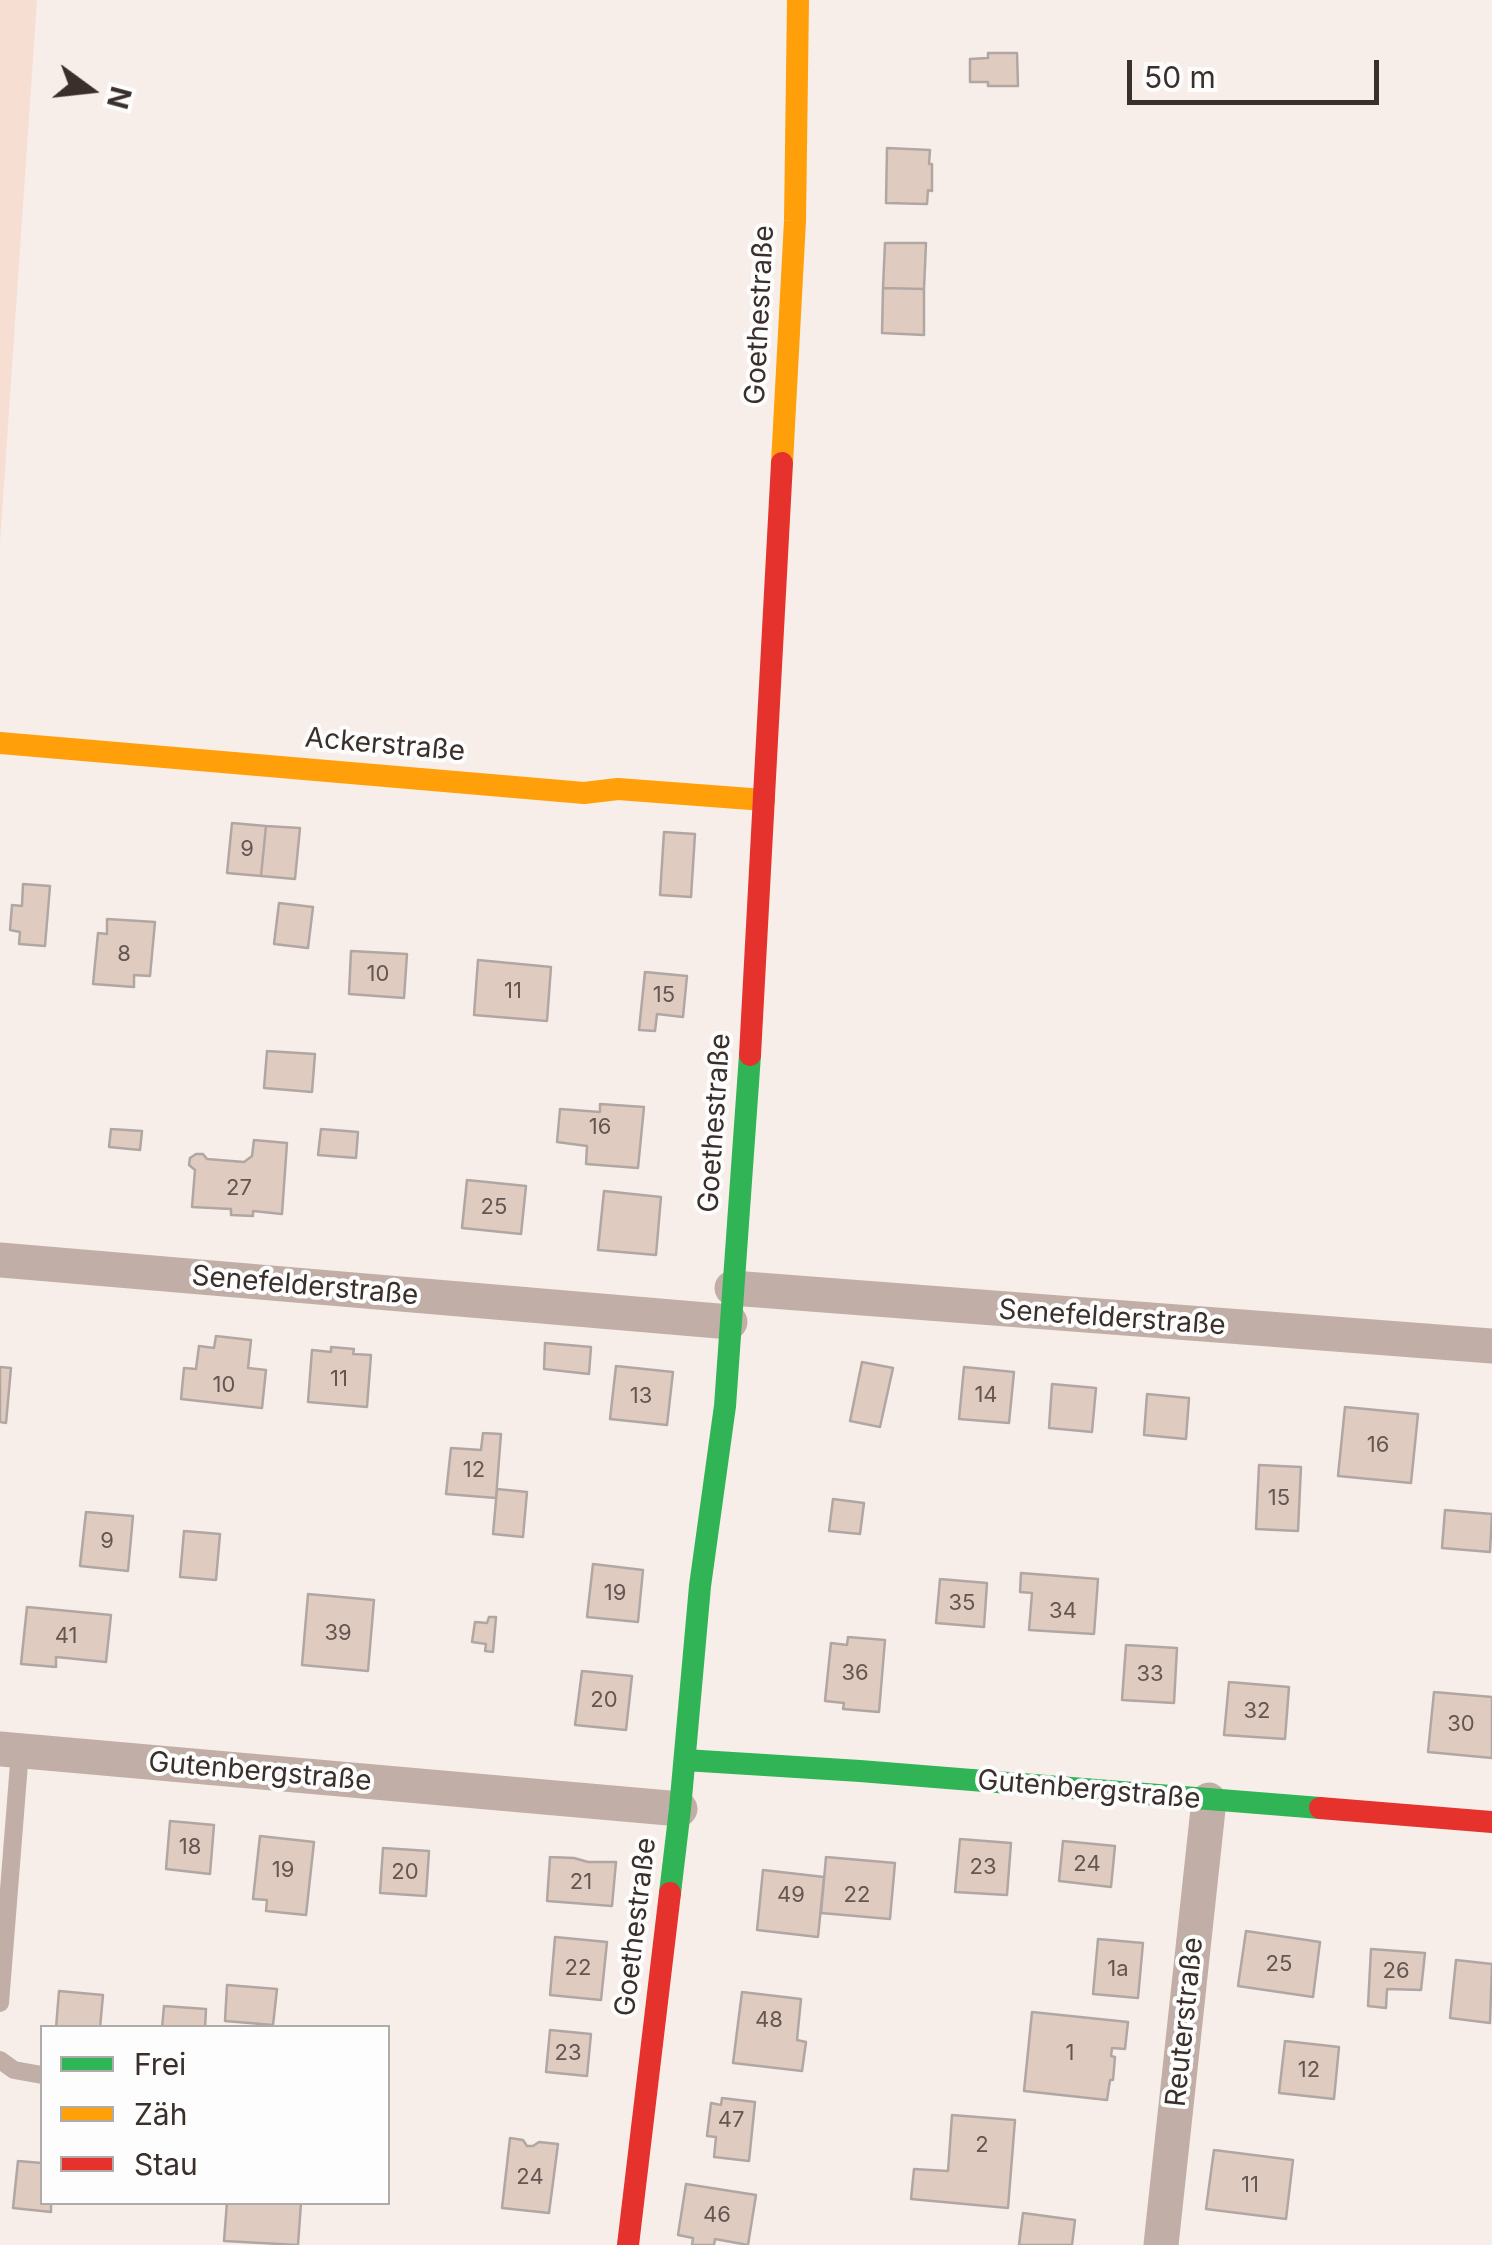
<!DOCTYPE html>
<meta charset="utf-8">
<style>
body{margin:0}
#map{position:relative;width:1492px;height:2245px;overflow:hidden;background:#f7eeea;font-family:Inter,sans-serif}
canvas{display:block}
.legend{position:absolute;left:40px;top:2025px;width:350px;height:180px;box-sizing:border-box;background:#fdfdfd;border:2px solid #afaba9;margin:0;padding:12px 18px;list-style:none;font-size:30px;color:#3a2f2a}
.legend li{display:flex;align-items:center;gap:20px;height:50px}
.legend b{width:50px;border:2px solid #afaba9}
.north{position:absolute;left:40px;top:40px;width:100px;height:100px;-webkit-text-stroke:8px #fdfdfd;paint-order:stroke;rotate:105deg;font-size:28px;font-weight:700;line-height:40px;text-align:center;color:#3a2f2a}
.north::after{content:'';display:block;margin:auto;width:35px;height:45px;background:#3a2f2a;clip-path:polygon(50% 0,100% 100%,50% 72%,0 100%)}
.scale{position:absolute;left:1127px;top:60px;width:252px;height:45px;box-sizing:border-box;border:5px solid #3a2f2a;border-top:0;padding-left:12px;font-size:30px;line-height:35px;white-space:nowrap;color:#3a2f2a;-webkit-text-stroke:8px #fdfdfd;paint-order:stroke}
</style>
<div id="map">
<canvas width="1492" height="2245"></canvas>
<ul class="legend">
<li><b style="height:12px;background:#30b455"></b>Frei</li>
<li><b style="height:12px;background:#ff9f0a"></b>Zäh</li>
<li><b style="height:12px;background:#e5322d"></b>Stau</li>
</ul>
<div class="north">N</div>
<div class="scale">50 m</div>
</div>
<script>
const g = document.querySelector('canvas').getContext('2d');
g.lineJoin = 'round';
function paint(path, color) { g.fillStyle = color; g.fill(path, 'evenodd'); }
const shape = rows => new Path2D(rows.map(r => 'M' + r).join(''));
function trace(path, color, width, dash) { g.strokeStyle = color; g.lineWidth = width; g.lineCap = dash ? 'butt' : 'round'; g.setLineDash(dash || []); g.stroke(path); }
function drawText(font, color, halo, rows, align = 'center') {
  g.font = font + ' Inter,sans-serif'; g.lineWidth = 8; g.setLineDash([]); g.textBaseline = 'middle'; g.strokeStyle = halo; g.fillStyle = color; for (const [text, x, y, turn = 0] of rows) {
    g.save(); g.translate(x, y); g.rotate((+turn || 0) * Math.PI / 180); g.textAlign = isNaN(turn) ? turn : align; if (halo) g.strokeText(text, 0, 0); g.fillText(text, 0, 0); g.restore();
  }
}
const green = shape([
 [0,0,37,0,0,543]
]);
const building = shape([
 [988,53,1017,53,1018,86,988,86,988,82,970,82,970,59,988,58,988,53],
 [887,148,930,150,929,164,932,164,932,191,928,190,927,204,886,203,887,148],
 [885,243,926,243,924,289,883,288,885,243],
 [883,288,924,289,924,335,882,333,883,288],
 [232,823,266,826,261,876,227,873,232,823],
 [266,826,300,828,295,879,261,876,266,826],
 [664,832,695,834,691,897,660,895,664,832],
 [23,884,50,886,45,946,19,944,20,932,10,930,12,905,22,906,23,884],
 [279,903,313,907,308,948,274,944,279,903],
 [107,919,155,922,150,976,134,975,134,987,93,984,98,933,107,934,107,919],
 [351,951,407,954,404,998,349,994,351,951],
 [478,960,551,967,547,1021,474,1015,478,960],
 [645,972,687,976,683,1017,657,1014,655,1031,639,1030,645,972],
 [267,1051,315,1054,312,1092,264,1088,267,1051],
 [600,1104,644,1107,638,1168,586,1164,587,1146,557,1142,560,1109,600,1112,600,1104],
 [111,1129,142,1131,140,1150,109,1147,111,1129],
 [321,1129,358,1132,356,1158,318,1155,321,1129],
 [254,1140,287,1143,282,1214,253,1211,253,1216,231,1215,231,1209,192,1207,195,1170,189,1165,190,1158,196,1154,203,1154,207,1159,244,1162,252,1156,254,1140],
 [467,1180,526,1186,521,1234,462,1228,467,1180],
 [604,1191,661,1197,656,1255,598,1250,604,1191],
 [216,1336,251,1340,248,1368,266,1370,262,1408,181,1399,184,1368,196,1369,199,1346,214,1348,216,1336],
 [545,1343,591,1347,589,1374,544,1369,545,1343],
 [331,1347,354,1349,353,1354,371,1355,367,1407,308,1402,312,1350,331,1352,331,1347],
 [862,1362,893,1368,880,1427,850,1421,862,1362],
 [616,1366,673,1372,667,1425,610,1419,616,1366],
 [0,1367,11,1368,6,1423,0,1422,0,1367],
 [964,1367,1014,1372,1009,1423,959,1419,964,1367],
 [1052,1384,1096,1388,1092,1432,1049,1428,1052,1384],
 [1147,1394,1189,1398,1186,1439,1144,1435,1147,1394],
 [1345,1407,1418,1414,1411,1483,1338,1476,1345,1407],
 [483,1433,501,1434,496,1498,446,1494,451,1448,481,1450,483,1433],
 [1259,1465,1301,1467,1298,1531,1256,1529,1259,1465],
 [497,1489,527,1492,523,1537,493,1534,497,1489],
 [833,1499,864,1503,860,1534,829,1531,833,1499],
 [1445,1510,1492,1514,1490,1552,1442,1548,1445,1510],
 [86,1512,133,1516,128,1571,80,1566,86,1512],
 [184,1531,220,1534,216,1580,180,1577,184,1531],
 [593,1564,643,1570,638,1622,587,1617,593,1564],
 [1021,1573,1098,1579,1094,1634,1029,1630,1032,1593,1020,1592,1021,1573],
 [940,1579,987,1583,984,1627,936,1623,940,1579],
 [308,1594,374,1600,368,1671,302,1665,308,1594],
 [27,1607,111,1615,106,1662,56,1657,56,1667,21,1664,27,1607],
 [489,1617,496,1617,493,1652,485,1651,486,1644,472,1642,475,1622,487,1623,489,1617],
 [848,1637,885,1640,879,1712,843,1709,844,1703,825,1701,831,1643,847,1645,848,1637],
 [1126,1645,1177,1648,1174,1703,1122,1700,1126,1645],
 [582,1671,632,1676,626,1730,575,1725,582,1671],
 [1229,1682,1289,1687,1285,1739,1224,1735,1229,1682],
 [1434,1692,1492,1697,1492,1758,1428,1752,1434,1692],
 [170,1821,214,1825,210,1874,166,1869,170,1821],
 [260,1836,314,1842,306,1915,266,1911,267,1900,253,1899,260,1836],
 [960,1839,1011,1843,1007,1895,955,1892,960,1839],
 [1063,1841,1115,1846,1111,1887,1059,1881,1063,1841],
 [383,1848,429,1851,426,1896,380,1893,383,1848],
 [550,1857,574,1858,588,1862,616,1862,612,1906,547,1901,550,1857],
 [826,1857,895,1863,890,1919,821,1913,826,1857],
 [763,1870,824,1877,818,1937,757,1930,763,1870],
 [1246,1931,1320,1942,1313,1997,1238,1986,1246,1931],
 [555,1937,607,1942,601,2000,550,1995,555,1937],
 [1098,1939,1143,1943,1138,1998,1093,1994,1098,1939],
 [1371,1949,1425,1953,1421,1990,1387,1989,1386,2008,1368,2006,1371,1949],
 [1456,1960,1492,1964,1490,2023,1450,2018,1456,1960],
 [227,1985,277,1989,273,2025,225,2021,227,1985],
 [59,1991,103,1995,100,2028,56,2028,59,1991],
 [742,1992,801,1999,797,2040,806,2042,802,2071,733,2063,742,1992],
 [164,2006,206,2009,205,2028,162,2028,164,2006],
 [1032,2012,1128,2022,1125,2049,1112,2048,1111,2056,1115,2057,1113,2080,1110,2080,1107,2100,1024,2091,1032,2012],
 [550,2030,591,2034,587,2076,546,2072,550,2030],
 [1285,2041,1339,2047,1334,2099,1279,2093,1285,2041],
 [722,2098,755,2102,749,2161,714,2157,716,2137,707,2136,711,2103,721,2105,722,2098],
 [952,2115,1015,2120,1008,2208,911,2199,914,2169,948,2171,952,2115],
 [510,2138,523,2140,527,2146,533,2146,539,2142,558,2144,549,2213,502,2208,510,2138],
 [1214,2150,1293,2160,1286,2219,1206,2209,1214,2150],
 [18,2161,42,2163,42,2202,51,2202,51,2212,13,2208,18,2161],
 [686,2184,756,2195,748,2245,715,2239,714,2245,692,2245,693,2238,678,2235,686,2184],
 [227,2202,301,2203,298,2245,224,2241,227,2202],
 [1023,2213,1075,2220,1072,2245,1019,2245,1023,2213]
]);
const lane = shape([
 [0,2003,20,1751],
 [0,2060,14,2070,42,2075]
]);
const street = shape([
 [0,1260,730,1322],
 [732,1288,1492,1346],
 [0,1749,680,1809],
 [1161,2245,1209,1800]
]);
const fast = shape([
 [685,1760,860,1771,1320,1808],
 [670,1893,680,1809,700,1586,725,1406,750,1055]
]);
const slow = shape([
 [782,463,795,221,798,0],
 [0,743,584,793,618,789,764,800]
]);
const jam = shape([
 [750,1055,782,463],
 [1320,1808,1492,1822],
 [628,2245,670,1893]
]);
const numberNames = [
 ["9",247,849],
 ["8",124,954],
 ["10",378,974],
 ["11",513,991],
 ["15",664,995],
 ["16",600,1127],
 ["27",239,1188],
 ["25",494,1207],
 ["11",339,1379],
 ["10",224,1385],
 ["14",986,1395],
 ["13",641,1396],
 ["16",1378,1445],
 ["12",474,1470],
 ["15",1279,1498],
 ["9",107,1541],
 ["19",615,1593],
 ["35",962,1603],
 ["34",1063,1611],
 ["39",338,1633],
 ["41",66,1636],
 ["36",855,1673],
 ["33",1150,1674],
 ["20",604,1700],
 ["32",1257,1711],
 ["30",1461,1724],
 ["18",190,1847],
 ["24",1087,1864],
 ["23",983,1867],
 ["19",283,1870],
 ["20",405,1872],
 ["21",581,1882],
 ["49",791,1895],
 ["22",857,1895],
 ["25",1279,1964],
 ["22",578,1968],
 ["1a",1118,1969],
 ["26",1396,1971],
 ["48",769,2020],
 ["23",568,2053],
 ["1",1070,2053],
 ["12",1309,2070],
 ["47",731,2120],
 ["2",982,2145],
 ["24",530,2177],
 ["11",1250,2185],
 ["46",717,2215]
];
const streetNames = [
 ["Goethestraße",760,315,-87],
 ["Ackerstraße",385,745,5],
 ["Goethestraße",715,1123,-86],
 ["Senefelderstraße",305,1286,5],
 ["Senefelderstraße",1112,1318,4],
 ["Gutenbergstraße",260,1772,5],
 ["Gutenbergstraße",1089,1790,5],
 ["Goethestraße",636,1927,-83],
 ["Reuterstraße",1185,2022,-84]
];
paint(green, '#f6ded3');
paint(building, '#e0cbc1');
trace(building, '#b0a7a3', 2.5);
trace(lane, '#c1afa7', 18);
trace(street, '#c1afa7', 35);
trace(fast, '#30b455', 22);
trace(slow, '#ff9f0a', 22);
trace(jam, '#e5322d', 22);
drawText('22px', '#645650', null, numberNames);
drawText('28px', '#3a2f2a', '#fdfdfd', streetNames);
</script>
